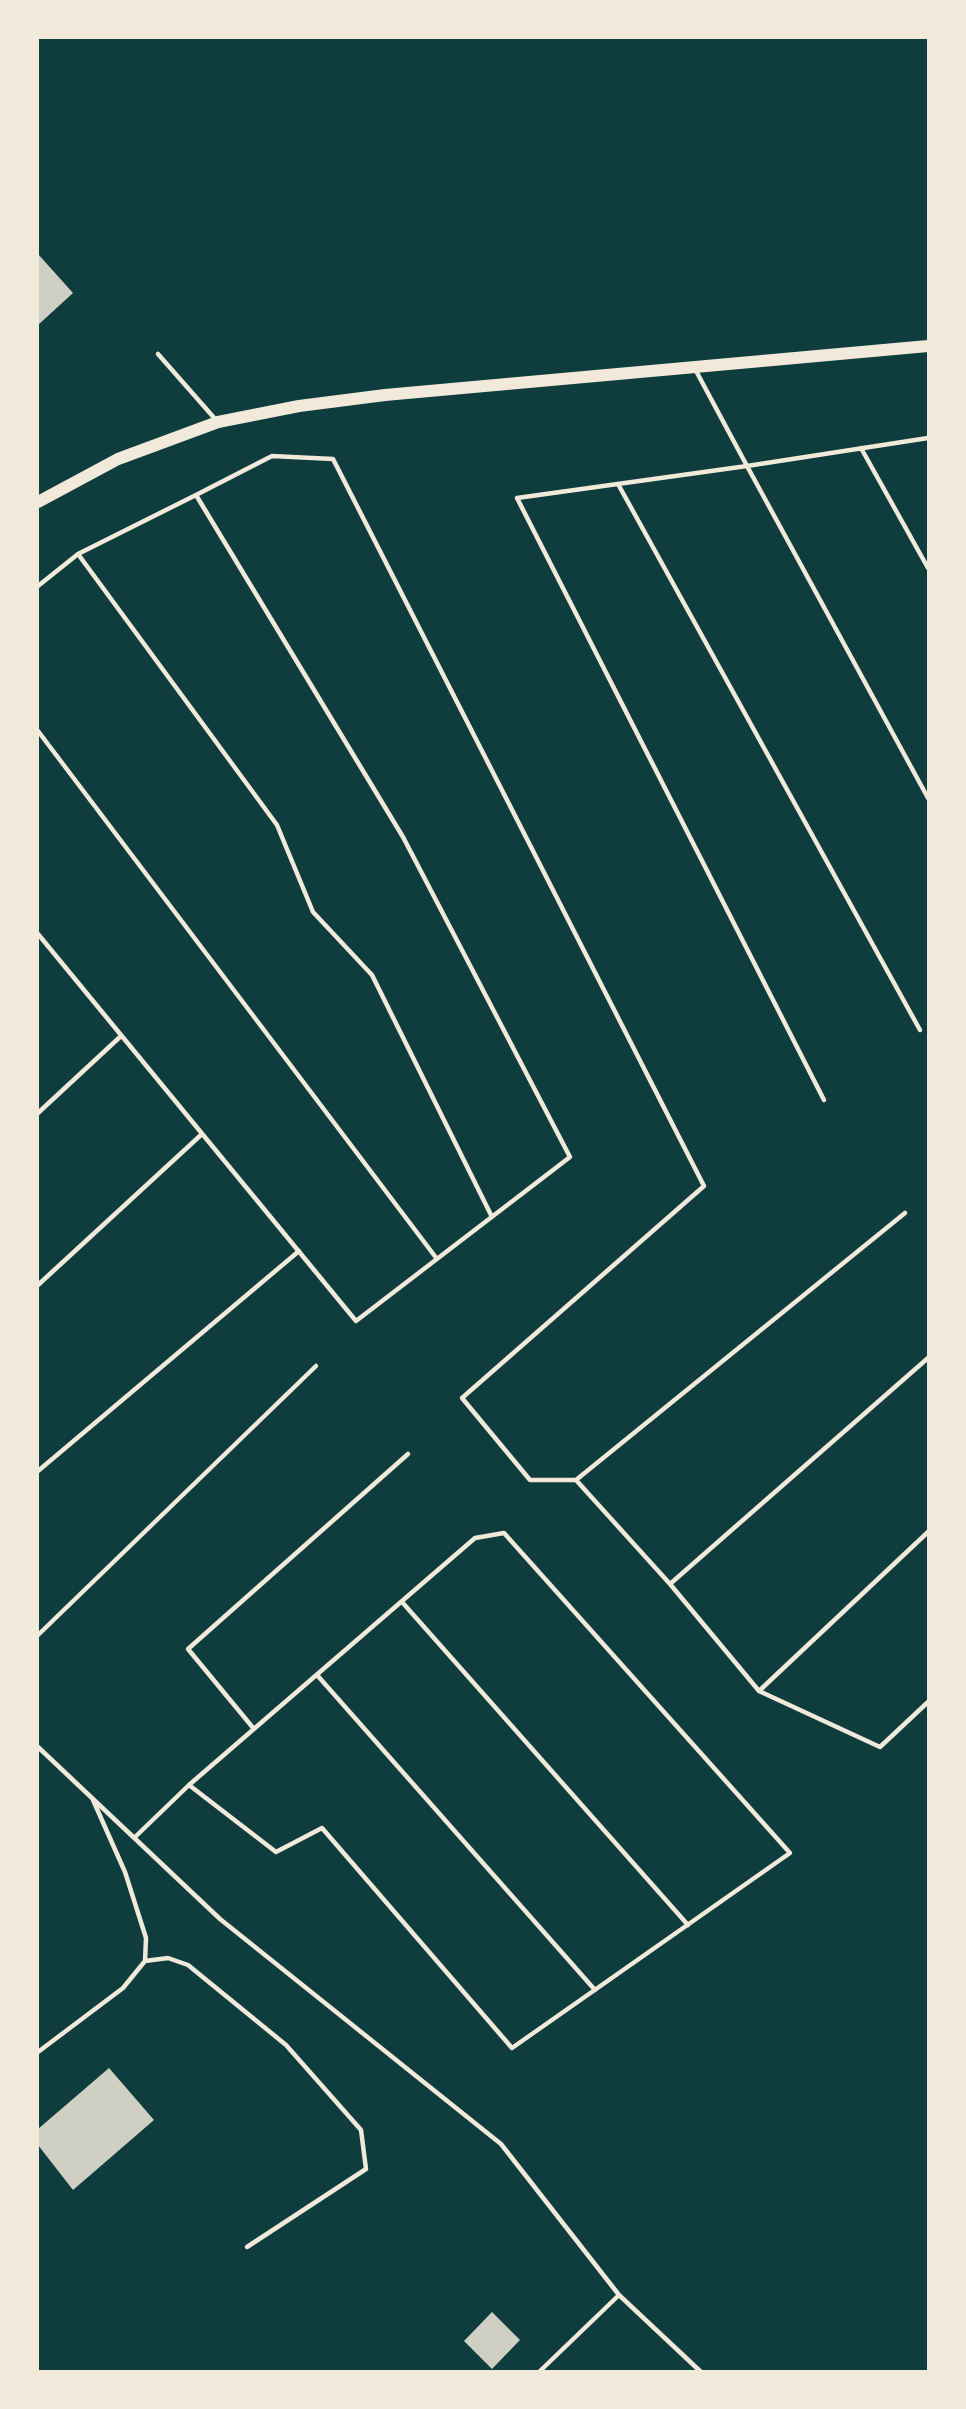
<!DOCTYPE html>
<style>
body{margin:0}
#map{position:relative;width:966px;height:2409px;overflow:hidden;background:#0f3d3e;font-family:Lora,serif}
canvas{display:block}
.frame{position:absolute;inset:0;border:39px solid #f1e9da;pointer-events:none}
</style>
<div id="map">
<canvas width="966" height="2409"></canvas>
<div class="frame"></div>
</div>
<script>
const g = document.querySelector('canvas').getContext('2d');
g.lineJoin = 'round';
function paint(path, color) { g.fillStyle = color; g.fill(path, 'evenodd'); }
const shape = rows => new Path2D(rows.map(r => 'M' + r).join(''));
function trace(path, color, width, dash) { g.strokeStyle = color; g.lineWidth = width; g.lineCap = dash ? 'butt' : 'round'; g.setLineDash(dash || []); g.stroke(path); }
const building = shape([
 [38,254,73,293,38,325],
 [109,2068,154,2120,73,2190,38,2145,38,2129],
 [492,2312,520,2340,492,2369,464,2341]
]);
const service = shape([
 [158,354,216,420],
 [695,369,747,466,517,498,824,1100],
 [928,438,747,466,928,798],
 [861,448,928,568],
 [618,484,920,1030],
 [78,554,277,825,313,912,372,975,492,1217],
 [38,586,78,554,196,495],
 [38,731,437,1259],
 [38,934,356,1321,570,1157,403,837,196,495,272,456,333,459,704,1186,462,1398,530,1480,576,1480,905,1213],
 [38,1113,121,1036],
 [38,1285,202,1134],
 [38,1471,299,1251],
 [576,1480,670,1584,928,1358],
 [670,1584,759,1691,928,1532],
 [402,1602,688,1925],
 [38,1635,316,1366],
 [317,1675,595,1990],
 [759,1691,880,1747,928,1702],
 [254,1729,188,1649,408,1454],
 [38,1747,220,1919,501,2144,619,2295,701,2372],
 [134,1838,189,1785,276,1852,322,1828,512,2048,790,1853,504,1533,475,1538,189,1785],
 [145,1961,168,1958,188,1965,286,2045,361,2130,366,2169,247,2247],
 [38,2052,123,1988,145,1961,146,1938,125,1872,93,1800],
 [539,2372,619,2295]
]);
const secondary = shape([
 [38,502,118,459,218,422,299,406,385,395,928,346]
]);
paint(building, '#cfcfc3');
trace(service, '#f1e9da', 4.5);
trace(secondary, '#f1e9da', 12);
</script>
